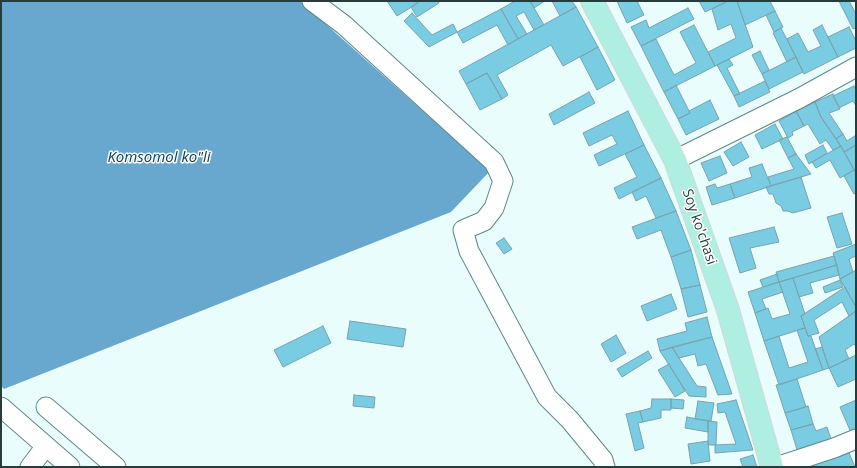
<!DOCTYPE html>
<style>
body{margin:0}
#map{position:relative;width:857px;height:468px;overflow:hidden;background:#eafdfd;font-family:"Open Sans",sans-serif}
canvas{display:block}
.frame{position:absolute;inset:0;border:2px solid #283c3c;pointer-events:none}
</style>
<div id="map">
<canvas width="857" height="468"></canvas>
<div class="frame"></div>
</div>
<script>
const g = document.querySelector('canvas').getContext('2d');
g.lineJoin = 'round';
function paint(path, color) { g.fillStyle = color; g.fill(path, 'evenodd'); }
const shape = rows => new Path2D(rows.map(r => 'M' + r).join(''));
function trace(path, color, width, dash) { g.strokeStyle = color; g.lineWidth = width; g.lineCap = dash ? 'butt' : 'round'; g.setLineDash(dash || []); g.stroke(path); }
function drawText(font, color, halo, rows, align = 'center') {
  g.font = font + ' "Open Sans",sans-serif'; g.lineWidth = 3; g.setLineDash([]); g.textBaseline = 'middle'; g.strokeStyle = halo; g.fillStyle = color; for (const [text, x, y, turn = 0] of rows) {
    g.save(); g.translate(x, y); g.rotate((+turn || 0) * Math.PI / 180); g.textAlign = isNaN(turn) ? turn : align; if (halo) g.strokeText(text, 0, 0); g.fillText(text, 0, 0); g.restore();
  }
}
const water = shape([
 [1,1,300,1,490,171,451,212,4,389,1,386]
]);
const building = shape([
 [387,1,417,1,418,3,397,16,387,1],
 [420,1,438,1,439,3,417,17,411,7,420,1],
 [515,1,530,1,544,25,534,30,524,12,516,16,527,34,518,39,501,9,515,1],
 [530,1,545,1,534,8,530,1],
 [552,1,572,1,576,7,560,16,552,1],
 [617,1,637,1,644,15,627,23,617,1],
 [699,1,728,1,705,12,699,1],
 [728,1,737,1,753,47,715,66,708,52,736,38,731,24,718,30,712,9,728,1],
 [737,1,770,1,775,11,745,25,737,1],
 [839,1,849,1,856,14,856,28,853,29,839,1],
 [576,7,598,47,563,66,551,45,497,75,508,95,502,99,487,73,466,84,459,71,576,7],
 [688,8,694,19,641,46,631,27,646,20,649,28,688,8],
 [501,9,518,39,508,45,497,25,463,43,457,32,501,9],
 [775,11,783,27,774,32,766,15,775,11],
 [412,13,432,35,453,24,457,32,429,47,404,21,412,13],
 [694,25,715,66,664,92,641,46,656,39,674,75,696,63,680,32,694,25],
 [822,25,838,57,804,74,787,39,798,33,808,52,821,46,813,30,822,25],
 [849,27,856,41,856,48,838,57,828,37,849,27],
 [781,28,796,57,787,62,773,33,781,28],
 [598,47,615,80,597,90,580,57,598,47],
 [760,51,769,70,762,74,752,55,760,51],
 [796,57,803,72,769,89,762,74,796,57],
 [729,59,733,65,727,68,740,94,734,96,717,65,729,59],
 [487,73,502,99,480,110,466,84,487,73],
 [765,81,770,92,739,107,734,96,765,81],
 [676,85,690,113,678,119,664,92,676,85],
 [854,86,856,90,856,106,853,101,839,108,833,96,854,86],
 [589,92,595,103,554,125,549,114,589,92],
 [833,94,840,109,829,113,843,134,836,139,821,117,815,102,833,94],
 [710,100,719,119,686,135,678,119,690,113,689,111,710,100],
 [815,102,821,117,841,146,833,150,826,140,820,144,808,124,804,126,796,111,815,102],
 [628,111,644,145,599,166,594,155,617,144,612,135,589,146,583,133,628,111],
 [796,111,804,126,792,132,793,135,788,138,779,121,796,111],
 [775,124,783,139,762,149,755,135,775,124],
 [843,134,847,141,856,135,856,145,844,152,836,139,843,134],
 [787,137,796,154,788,158,779,140,787,137],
 [741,142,749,157,733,166,724,152,741,142],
 [644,145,661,178,619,199,614,188,637,177,625,154,644,145],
 [823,145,827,153,809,164,805,155,823,145],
 [856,145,856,173,844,152,856,145],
 [841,146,854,170,840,178,830,160,816,168,812,162,841,146],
 [796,154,811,174,771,186,768,177,794,169,788,158,796,154],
 [720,156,727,173,709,181,701,163,720,156],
 [762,164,771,186,735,198,730,184,752,177,749,168,762,164],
 [854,170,856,173,856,193,854,194,844,176,854,170],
 [801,177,811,208,793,213,788,211,783,211,781,206,776,203,773,194,769,194,766,187,801,177],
 [661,178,676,211,656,218,646,196,636,201,632,192,661,178],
 [715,184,717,188,730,184,735,198,712,205,706,187,715,184],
 [676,211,691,250,671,257,661,230,637,239,632,227,676,211],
 [842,213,852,244,837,248,827,217,842,213],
 [774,227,779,242,750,248,756,268,740,273,729,238,774,227],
 [504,238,512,249,504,254,496,243,504,238],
 [856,244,856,256,849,259,853,272,840,279,833,253,856,244],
 [691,250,700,285,681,289,671,257,691,250],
 [834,256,837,265,779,282,776,272,834,256],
 [837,265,839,275,810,283,813,293,799,297,793,278,837,265],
 [856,270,856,307,840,279,856,270],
 [777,274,779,282,763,287,760,280,777,274],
 [793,278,805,314,801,316,805,328,764,341,755,313,768,308,772,319,790,314,779,282,793,278],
 [840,280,843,287,825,293,823,287,840,280],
 [779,282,783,292,762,299,766,309,755,313,748,292,779,282],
 [700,285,707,312,688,317,681,289,700,285],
 [845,287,856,307,856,311,849,316,842,302,814,320,819,333,808,336,801,316,845,287],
 [671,294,677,309,647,321,641,306,671,294],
 [856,311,856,347,854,344,845,350,849,359,829,368,819,337,856,311],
 [707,317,712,337,660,351,657,339,687,331,685,323,707,317],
 [350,321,406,329,403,347,347,339,350,321],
 [323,326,331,343,283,367,274,350,323,326],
 [805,328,808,336,811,336,823,370,779,385,764,341,779,336,789,368,808,362,797,330,805,328],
 [616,335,626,353,611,362,601,344,616,335],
 [712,337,732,394,718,395,706,364,698,366,695,354,679,358,672,347,712,337],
 [672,347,697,386,706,387,706,397,689,396,660,351,672,347],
 [822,347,829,368,823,370,815,349,822,347],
 [648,351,652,358,622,377,617,369,648,351],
 [856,355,856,379,838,387,829,368,856,355],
 [669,364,685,391,675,397,658,370,669,364],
 [797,379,806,407,785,413,776,385,797,379],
 [354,395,375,397,374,408,353,406,354,395],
 [652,399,671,399,671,410,661,410,661,418,643,422,640,411,651,408,652,399],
 [671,399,684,400,683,409,671,408,671,399],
 [736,400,753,450,715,453,715,445,736,444,725,412,718,413,717,404,736,400],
 [856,400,856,433,852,435,840,407,856,400],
 [698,401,714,403,711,421,695,419,698,401],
 [808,406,813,424,791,430,785,413,808,406],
 [640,411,643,422,638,423,644,448,635,451,626,414,640,411],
 [687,417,708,421,708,432,685,428,687,417],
 [708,421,717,422,716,445,708,445,708,421],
 [813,424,816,431,827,427,832,442,798,453,791,430,813,424],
 [708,441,710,461,691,464,688,444,708,441],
 [847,448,855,467,795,467,847,448],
 [753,455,757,467,743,467,740,459,753,455]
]);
const minor = shape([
 [312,1,344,25,494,162,503,181,494,208,484,221,463,230,469,251,547,397,570,420,603,460,605,467],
 [675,160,800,98,856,67],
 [1,407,70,467],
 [46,407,116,467],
 [30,467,46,446],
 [776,467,834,448,856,439]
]);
const major = shape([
 [592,1,675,160,728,310,772,467]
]);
const streetNames = [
 ["Soy ko'chasi",699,227,71]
];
const waterNames = [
 ["Komsomol ko\"li",159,158]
];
paint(water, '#68a7ce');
paint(building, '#79cce2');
trace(building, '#78a3af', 1);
trace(minor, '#5b898a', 21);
trace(major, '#d4d8d8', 24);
trace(minor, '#fff', 19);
trace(major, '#afefe1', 22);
drawText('14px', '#283c3c', '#fff', streetNames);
drawText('italic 15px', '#023954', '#fff', waterNames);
</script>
